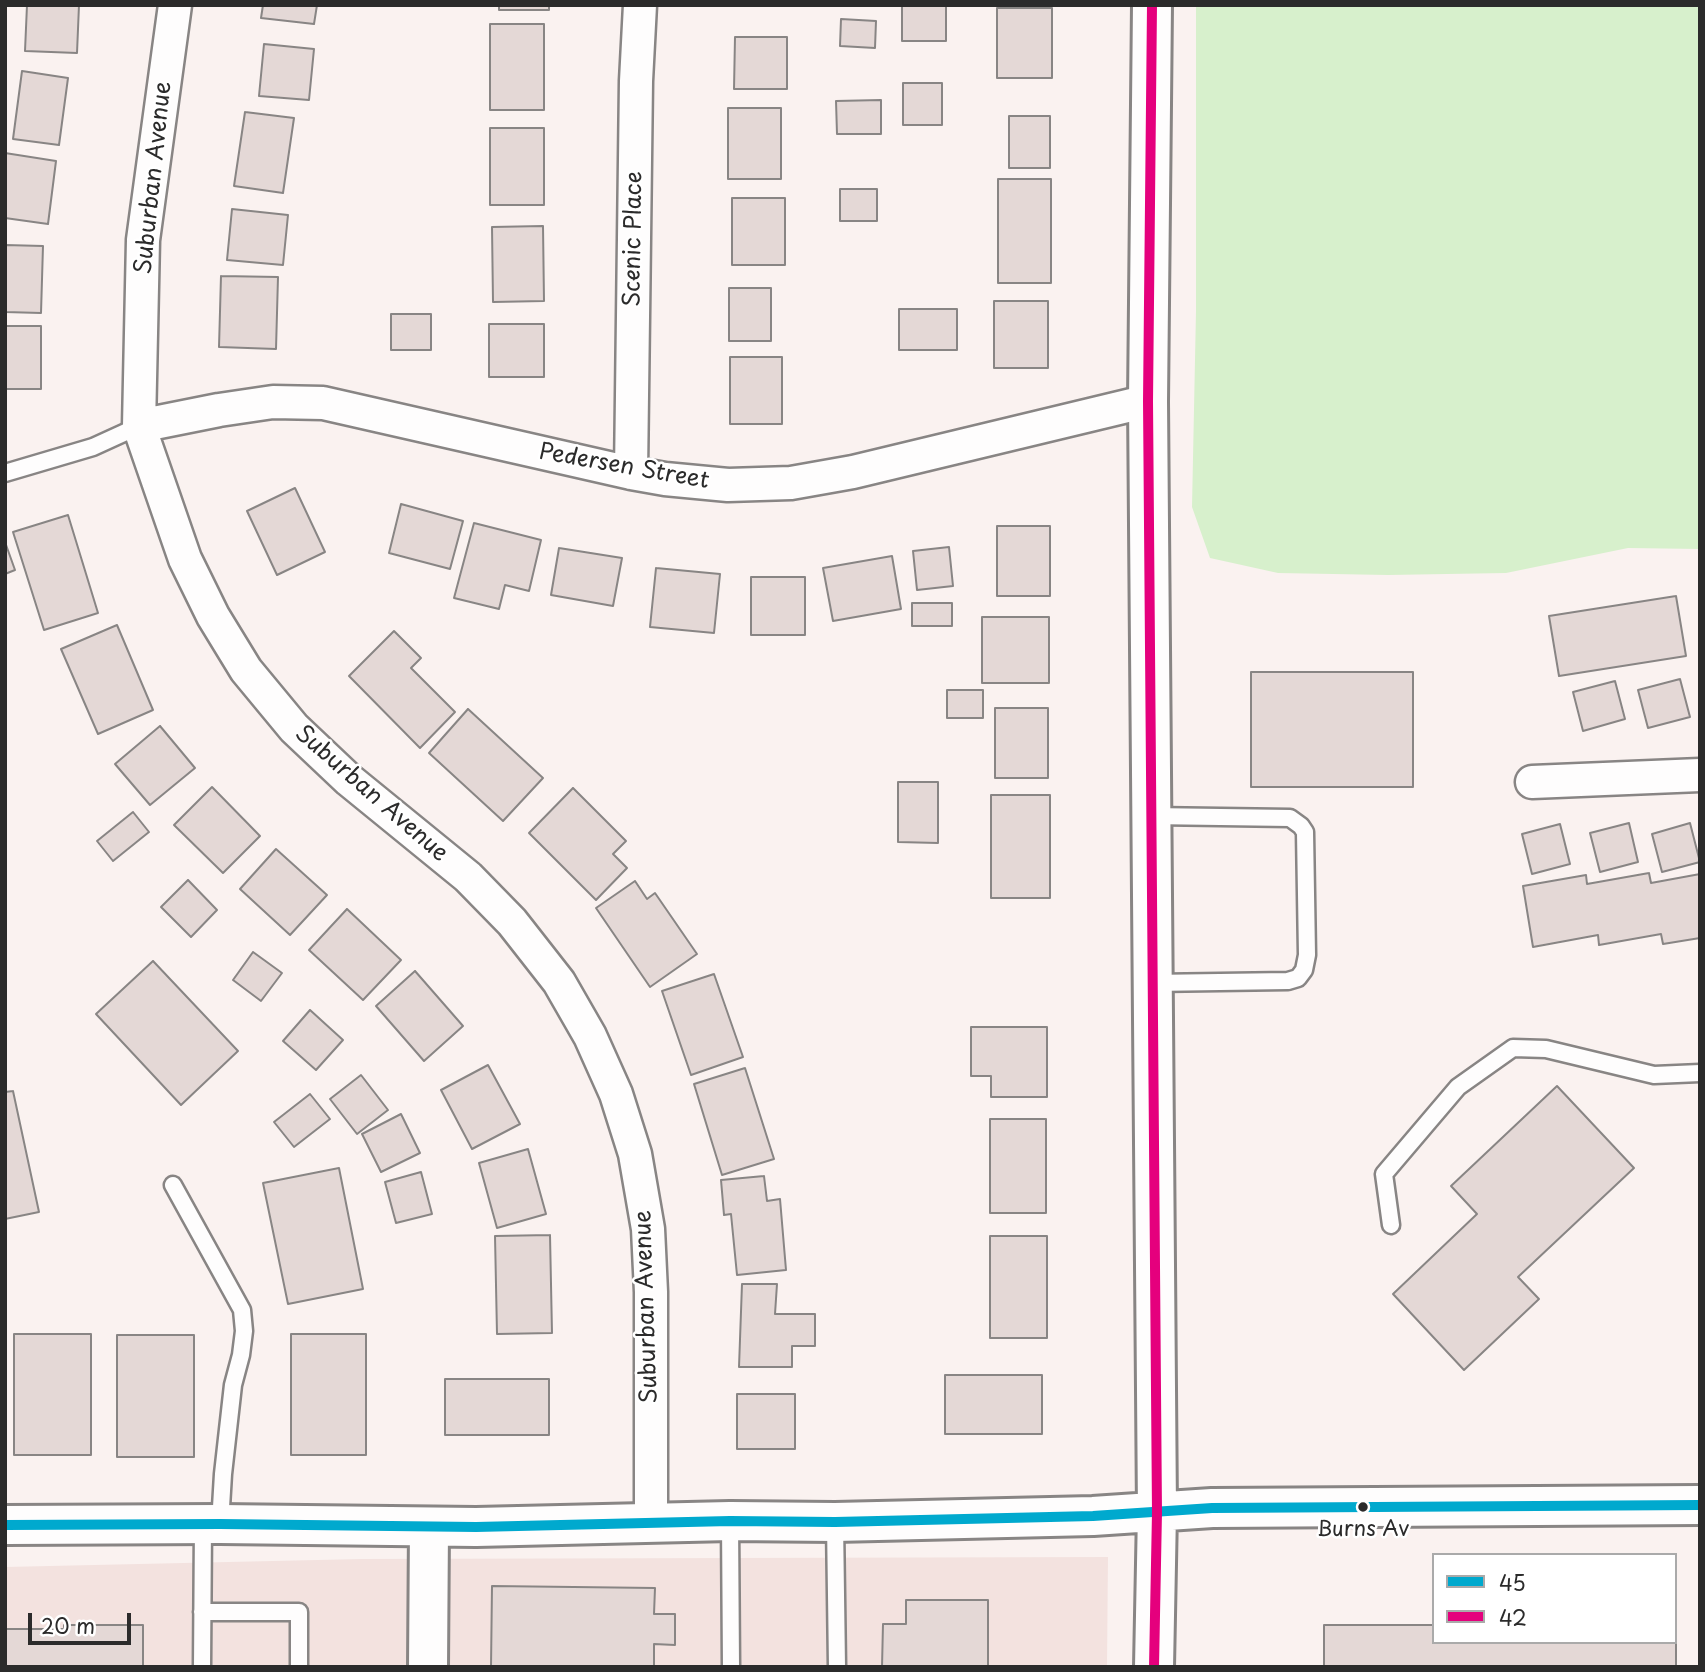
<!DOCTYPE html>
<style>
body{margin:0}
#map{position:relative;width:1705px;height:1672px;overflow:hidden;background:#faf2f0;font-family:"Playpen Sans",sans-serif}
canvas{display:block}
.frame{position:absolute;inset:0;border:7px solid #2b2b2b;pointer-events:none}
.legend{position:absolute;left:1432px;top:1553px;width:245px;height:91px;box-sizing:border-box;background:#fff;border:2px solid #aaa;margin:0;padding:9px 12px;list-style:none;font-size:21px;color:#2b2b2b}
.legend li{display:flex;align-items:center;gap:14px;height:35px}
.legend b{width:35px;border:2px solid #aaa}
.scale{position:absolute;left:28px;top:1613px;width:103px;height:32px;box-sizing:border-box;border:4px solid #2b2b2b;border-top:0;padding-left:9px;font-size:21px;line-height:24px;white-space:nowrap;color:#2b2b2b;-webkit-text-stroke:5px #fff;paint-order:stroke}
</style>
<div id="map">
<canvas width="1705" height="1672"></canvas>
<div class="frame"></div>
<ul class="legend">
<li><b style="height:9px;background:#00a9ce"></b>45</li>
<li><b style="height:9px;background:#e5007d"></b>42</li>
</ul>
<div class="scale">20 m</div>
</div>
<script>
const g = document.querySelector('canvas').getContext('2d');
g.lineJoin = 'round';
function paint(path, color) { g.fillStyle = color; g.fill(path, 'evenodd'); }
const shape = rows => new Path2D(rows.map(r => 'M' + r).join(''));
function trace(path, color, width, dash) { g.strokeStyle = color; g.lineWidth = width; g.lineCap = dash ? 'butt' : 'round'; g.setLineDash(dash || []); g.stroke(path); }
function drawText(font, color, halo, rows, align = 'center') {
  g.font = font + ' "Playpen Sans",sans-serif'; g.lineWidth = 5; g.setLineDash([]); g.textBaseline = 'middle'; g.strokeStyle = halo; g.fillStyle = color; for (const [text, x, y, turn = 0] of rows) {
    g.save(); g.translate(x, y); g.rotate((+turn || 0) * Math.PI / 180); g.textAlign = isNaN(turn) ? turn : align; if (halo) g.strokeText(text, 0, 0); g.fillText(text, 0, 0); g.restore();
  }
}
const built = shape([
 [1108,1557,1107,1667,5,1667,5,1567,362,1559]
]);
const green = shape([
 [1196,5,1700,5,1700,549,1628,548,1506,573,1388,575,1278,573,1210,558,1192,507,1196,311]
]);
const building = shape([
 [27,5,79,5,77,53,25,51,27,5],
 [263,5,317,5,314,24,261,18,263,5],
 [499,5,549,5,549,10,499,10,499,5],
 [902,5,946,5,946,41,902,41,902,5],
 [997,8,1052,8,1052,78,997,78,997,8],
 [841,19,876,21,875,48,840,46,841,19],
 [490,24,544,24,544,110,490,110,490,24],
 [735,37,787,37,787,89,734,89,735,37],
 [264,44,314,49,309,100,259,96,264,44],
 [22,71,68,78,59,145,13,139,22,71],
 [903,83,942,83,942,125,903,125,903,83],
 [881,100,881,134,837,134,836,101,881,100],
 [728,108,781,108,781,179,728,179,728,108],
 [245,112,294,118,283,193,234,186,245,112],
 [1009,116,1050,116,1050,168,1009,168,1009,116],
 [490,128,544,128,544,205,490,205,490,128],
 [5,153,56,161,48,224,5,218,5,153],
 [998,179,1051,179,1051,283,998,283,998,179],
 [840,189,877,189,877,221,840,221,840,189],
 [732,198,785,198,785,265,732,265,732,198],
 [232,209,288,215,283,265,227,260,232,209],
 [543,226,544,301,493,302,492,227,543,226],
 [5,245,43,246,41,313,5,312,5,245],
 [221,276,278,277,276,349,219,347,221,276],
 [729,288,771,288,771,341,729,341,729,288],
 [994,301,1048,301,1048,368,994,368,994,301],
 [899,309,957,309,957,350,899,350,899,309],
 [391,314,431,314,431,350,391,350,391,314],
 [489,324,544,324,544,377,489,377,489,324],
 [5,326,41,326,41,389,5,389,5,326],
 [730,357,782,357,782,424,730,424,730,357],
 [295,488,325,552,277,575,247,511,295,488],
 [401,504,463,521,450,569,389,553,401,504],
 [68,515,98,613,44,630,13,532,68,515],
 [474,523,541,540,529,591,505,585,499,609,454,598,474,523],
 [997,526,1050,526,1050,596,997,596,997,526],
 [5,542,15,570,5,574,5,542],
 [949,547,953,586,917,590,913,551,949,547],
 [559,548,622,558,613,606,551,595,559,548],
 [892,556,901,609,833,621,823,568,892,556],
 [656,568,720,574,714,633,650,627,656,568],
 [751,577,805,577,805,635,751,635,751,577],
 [1676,596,1686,656,1559,676,1549,616,1676,596],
 [912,603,952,603,952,626,912,626,912,603],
 [982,617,1049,617,1049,683,982,683,982,617],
 [117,625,153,710,98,734,61,649,117,625],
 [394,631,421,658,411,668,455,712,420,748,349,676,394,631],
 [1251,672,1413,672,1413,787,1251,787,1251,672],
 [1680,679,1690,717,1648,728,1638,690,1680,679],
 [1615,681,1625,719,1583,731,1573,692,1615,681],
 [947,690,983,690,983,718,947,718,947,690],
 [995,708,1048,708,1048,778,995,778,995,708],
 [468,709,543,778,503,821,429,753,468,709],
 [160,726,195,768,150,805,115,764,160,726],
 [898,782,938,782,938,843,898,842,898,782],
 [212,787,260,836,223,873,174,825,212,787],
 [573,788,626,841,613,854,627,868,596,900,529,833,573,788],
 [991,795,1050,795,1050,898,991,898,991,795],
 [133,812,149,832,113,861,97,841,133,812],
 [1629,823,1638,862,1600,872,1590,833,1629,823],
 [1690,823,1700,862,1662,872,1652,834,1690,823],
 [1560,824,1570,864,1532,874,1522,834,1560,824],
 [276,849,327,895,290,935,240,889,276,849],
 [1649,873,1651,883,1700,874,1700,938,1663,944,1661,934,1599,945,1598,935,1533,947,1523,886,1586,875,1587,884,1649,873],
 [188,880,217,910,191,937,161,907,188,880],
 [635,881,647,899,655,893,697,954,650,987,596,908,635,881],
 [347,909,401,960,363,1000,309,950,347,909],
 [253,952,282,973,261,1001,233,980,253,952],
 [153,961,238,1051,181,1105,96,1014,153,961],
 [415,971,463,1026,424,1061,376,1006,415,971],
 [714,974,743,1057,691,1075,662,991,714,974],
 [310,1010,343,1040,316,1070,283,1041,310,1010],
 [971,1027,1047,1027,1047,1097,991,1097,991,1076,971,1076,971,1027],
 [488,1065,520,1124,472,1149,441,1090,488,1065],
 [745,1068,774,1159,722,1175,694,1084,745,1068],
 [361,1075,388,1110,357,1134,330,1099,361,1075],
 [1557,1086,1634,1168,1518,1277,1539,1299,1464,1370,1393,1294,1477,1214,1451,1186,1557,1086],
 [13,1091,39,1212,5,1219,5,1092,13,1091],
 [310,1094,330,1119,294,1147,274,1122,310,1094],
 [401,1114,420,1153,381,1172,362,1134,401,1114],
 [990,1119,1046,1119,1046,1213,990,1213,990,1119],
 [528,1149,546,1214,497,1228,479,1163,528,1149],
 [339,1168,363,1289,288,1304,263,1183,339,1168],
 [421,1172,432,1214,396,1223,385,1182,421,1172],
 [764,1176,767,1201,780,1199,786,1270,737,1275,731,1214,724,1215,721,1180,764,1176],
 [550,1235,552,1333,497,1334,495,1236,550,1235],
 [990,1236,1047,1236,1047,1338,990,1338,990,1236],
 [742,1284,777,1284,775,1314,815,1314,815,1346,792,1346,792,1367,739,1367,742,1284],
 [14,1334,91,1334,91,1455,14,1455,14,1334],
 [291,1334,366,1334,366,1455,291,1455,291,1334],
 [117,1335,194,1335,194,1457,117,1457,117,1335],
 [945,1375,1042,1375,1042,1434,945,1434,945,1375],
 [445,1379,549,1379,549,1435,445,1435,445,1379],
 [737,1394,795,1394,795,1449,737,1449,737,1394],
 [492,1586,655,1588,654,1614,675,1614,675,1645,654,1644,654,1667,491,1667,492,1586],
 [906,1600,988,1600,988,1667,882,1667,883,1624,906,1624,906,1600],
 [64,1625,143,1625,143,1667,5,1667,5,1629,64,1629,64,1625],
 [1324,1625,1434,1625,1434,1642,1675,1642,1676,1626,1676,1667,1324,1667,1324,1625]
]);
const service = shape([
 [5,473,93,447,139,426],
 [1151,816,1290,818,1301,826,1305,832,1307,955,1304,970,1298,978,1288,981,1152,983],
 [173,1185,242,1310,244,1331,241,1355,233,1385,223,1474,220,1524],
 [1391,1225,1384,1174,1458,1087,1513,1048,1546,1049,1654,1075,1700,1073],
 [730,1521,731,1667],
 [835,1522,837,1667],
 [202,1612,299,1612,299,1667],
 [202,1667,203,1524]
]);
const minor = shape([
 [175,5,143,240,139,426,185,559,213,616,246,670,294,728,349,780,468,877,512,922,559,982,590,1036,616,1094,635,1154,648,1229,651,1292,651,1523],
 [139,426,219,410,273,402,323,403,631,473,665,479,728,485,791,483,853,472,1148,401],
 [631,473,636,81,640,5],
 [1532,782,1700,775]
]);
const tertiary = shape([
 [1152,5,1148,401,1157,1512,1154,1667],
 [5,1525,220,1524,476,1527,730,1521,835,1522,1093,1516,1212,1508,1700,1505],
 [428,1667,429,1527]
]);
const bus1 = shape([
 [5,1525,220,1524,476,1527,730,1521,835,1522,1093,1516,1212,1508,1700,1505]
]);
const bus2 = shape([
 [1152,5,1148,401,1157,1512,1154,1667]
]);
const markers = [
 [1363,1507,6,"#2b2b2b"]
];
const busNames = [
 ["Burns Av",1363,1530]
];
const streetNames = [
 ["Suburban Avenue",154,178,-84],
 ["Scenic Place",634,239,-89],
 ["Pedersen Street",624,467,10],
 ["Suburban Avenue",371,794,41],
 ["Suburban Avenue",647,1307,-92]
];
paint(built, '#f3e2df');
paint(green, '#d7f0cc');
paint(building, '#e4d8d6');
trace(building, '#888584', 2);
trace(service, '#888584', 21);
trace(minor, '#888584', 37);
trace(tertiary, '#888584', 44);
trace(service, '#fefdfd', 16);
trace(minor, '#fefdfd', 32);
trace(tertiary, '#fefdfd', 38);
trace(bus1, '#00a9ce', 10);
trace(bus2, '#e5007d', 10);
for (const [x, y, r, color] of markers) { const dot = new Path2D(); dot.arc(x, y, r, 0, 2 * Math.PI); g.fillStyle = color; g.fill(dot); trace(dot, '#fff', 2.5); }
drawText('21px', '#2b2b2b', '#fff', busNames);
drawText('23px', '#2b2b2b', '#fff', streetNames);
</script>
